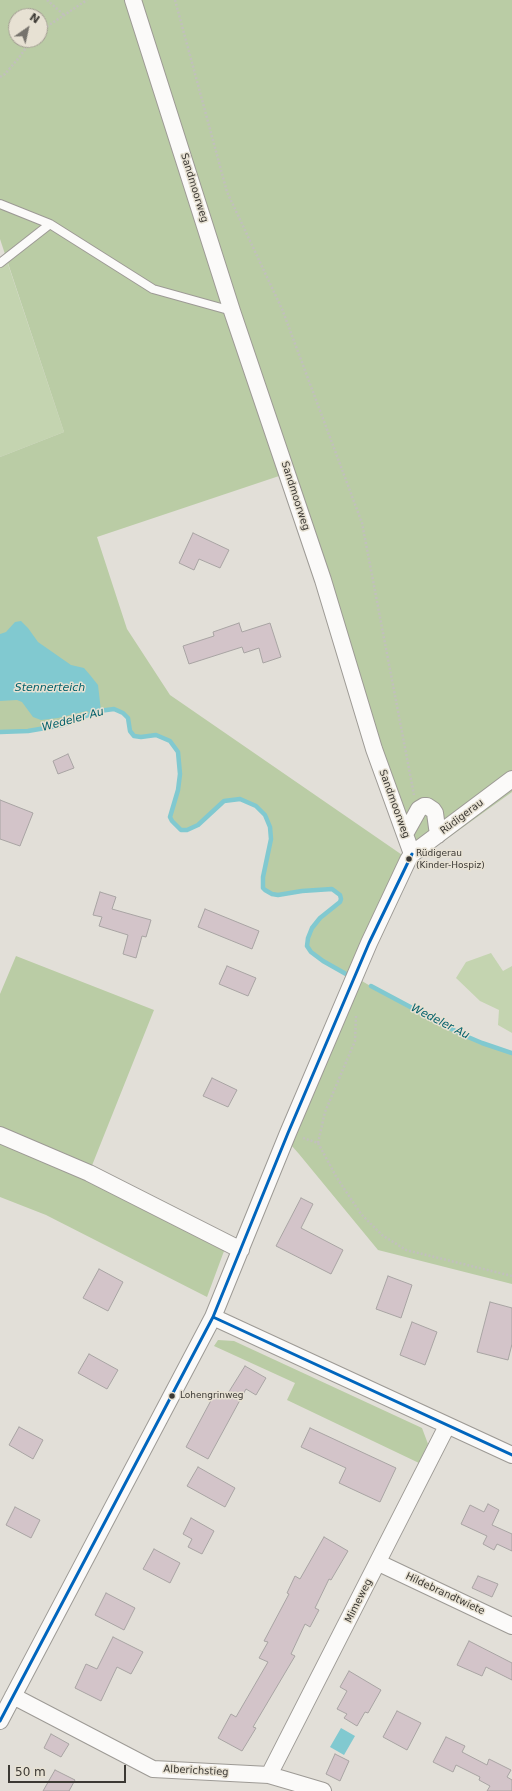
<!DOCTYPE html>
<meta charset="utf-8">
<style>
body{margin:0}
#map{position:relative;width:512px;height:1791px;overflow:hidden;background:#e2dfd8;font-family:"DejaVu Sans",sans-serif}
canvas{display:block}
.north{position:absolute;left:8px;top:8px;width:40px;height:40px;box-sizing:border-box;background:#e7e1d3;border:1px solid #a39e93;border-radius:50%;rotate:34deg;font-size:11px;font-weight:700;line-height:16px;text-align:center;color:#3c3934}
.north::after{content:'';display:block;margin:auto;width:14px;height:18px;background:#76736d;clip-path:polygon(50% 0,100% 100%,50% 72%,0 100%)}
.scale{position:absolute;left:8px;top:1765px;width:118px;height:18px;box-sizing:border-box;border:2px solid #3c3934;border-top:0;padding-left:5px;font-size:12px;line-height:14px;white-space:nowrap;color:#3c3934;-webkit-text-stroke:3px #e7e1d3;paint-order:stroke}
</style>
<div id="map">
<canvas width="512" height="1791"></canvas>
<div class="north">N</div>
<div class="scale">50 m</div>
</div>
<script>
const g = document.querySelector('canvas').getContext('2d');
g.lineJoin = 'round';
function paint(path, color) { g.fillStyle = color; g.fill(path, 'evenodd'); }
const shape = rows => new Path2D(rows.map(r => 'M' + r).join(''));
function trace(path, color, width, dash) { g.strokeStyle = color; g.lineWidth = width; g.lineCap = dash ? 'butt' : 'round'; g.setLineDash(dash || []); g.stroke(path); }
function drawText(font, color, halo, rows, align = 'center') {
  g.font = font + ' "DejaVu Sans",sans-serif'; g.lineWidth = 3; g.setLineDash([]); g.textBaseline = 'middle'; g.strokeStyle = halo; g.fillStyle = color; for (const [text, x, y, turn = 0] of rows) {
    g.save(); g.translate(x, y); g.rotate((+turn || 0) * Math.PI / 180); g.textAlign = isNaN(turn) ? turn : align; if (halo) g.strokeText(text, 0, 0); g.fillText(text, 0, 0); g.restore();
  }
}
const green = shape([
 [6,258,64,432,0,457,0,263],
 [491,953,503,971,512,966,512,1033,498,1025,499,1010,480,1001,456,978,466,962]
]);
const forest = shape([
 [0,0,512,0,512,792,416,861,355,977,379,991,461,1034,482,1043,512,1053,512,1284,378,1250,299,1154,284,1137,348,979,346,974,315,956,307,946,310,932,320,918,340,902,341,899,338,892,332,889,302,891,278,895,272,894,265,890,263,888,263,877,271,839,270,827,261,810,248,802,236,799,224,801,198,825,187,830,181,830,177,828,172,821,170,817,178,790,180,774,178,752,170,742,164,738,156,735,141,737,134,736,130,731,128,718,118,711,113,709,99,711,56,726,28,731,0,732,0,457,64,432,0,239],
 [16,16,40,16,40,40,16,40],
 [288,473,408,859,170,695,127,629,97,537],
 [16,956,154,1010,89,1173,227,1243,207,1297,46,1215,0,1197,0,994],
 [218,1340,234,1341,422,1428,428,1444,419,1463,287,1400,295,1383,214,1346]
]);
const water = shape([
 [21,621,28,628,38,642,71,665,84,668,90,675,98,685,101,711,91,714,87,711,58,718,41,720,33,717,22,702,17,700,0,701,0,634,6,632,15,622],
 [341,1728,355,1736,344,1755,330,1747]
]);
const stream = shape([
 [0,732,28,731,63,725,99,711,114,709,123,713,128,718,130,731,134,736,141,737,156,735,170,741,178,752,180,774,178,790,170,817,172,821,181,830,187,830,198,825,224,801,240,799,256,806,265,815,270,827,271,839,263,877,263,888,265,890,272,894,278,895,302,891,332,889,340,895,341,899,340,902,320,918,312,928,308,938,307,946,311,952,323,961,346,974],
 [371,986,461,1034,482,1043,512,1053]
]);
const building = shape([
 [193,533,229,550,220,568,199,559,194,570,179,563,193,533],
 [239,623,242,632,270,623,281,657,263,663,259,648,244,653,242,647,189,664,183,646,214,636,213,632,239,623],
 [68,754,74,768,58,774,53,761,68,754],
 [0,800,33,813,20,846,0,839,0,800],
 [100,892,116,897,112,909,151,920,146,937,142,936,136,958,123,954,128,935,99,926,102,917,93,915,100,892],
 [205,909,259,931,252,949,198,927,205,909],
 [227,966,256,978,248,996,219,984,227,966],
 [212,1078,237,1090,228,1107,203,1096,212,1078],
 [301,1198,313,1204,301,1228,343,1250,331,1274,276,1246,301,1198],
 [99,1269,123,1282,108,1311,83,1298,99,1269],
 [388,1276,412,1285,401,1318,376,1309,388,1276],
 [490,1302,512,1308,512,1344,508,1360,477,1352,490,1302],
 [412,1322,437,1332,425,1365,400,1355,412,1322],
 [89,1354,118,1370,107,1389,78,1373,89,1354],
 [245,1366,266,1378,256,1395,246,1389,208,1459,186,1447,215,1393,225,1398,245,1366],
 [19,1427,43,1440,33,1459,9,1445,19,1427],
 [310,1428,396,1468,380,1502,339,1483,346,1468,301,1447,310,1428],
 [198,1467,235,1488,225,1507,187,1486,198,1467],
 [488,1504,499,1510,492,1525,512,1534,512,1551,497,1544,494,1550,483,1544,487,1536,461,1524,470,1505,484,1512,488,1504],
 [15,1507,40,1520,31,1538,6,1525,15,1507],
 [191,1518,214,1531,202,1554,188,1547,192,1539,183,1534,191,1518],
 [324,1537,348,1551,331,1580,329,1579,315,1608,319,1610,310,1627,305,1624,291,1654,295,1656,253,1727,256,1728,242,1751,218,1738,231,1714,236,1717,268,1662,259,1658,268,1642,264,1641,289,1594,287,1593,295,1576,300,1579,324,1537],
 [154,1549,180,1563,170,1583,143,1569,154,1549],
 [478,1576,498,1584,492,1597,472,1588,478,1576],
 [106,1593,135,1608,124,1630,95,1615,106,1593],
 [113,1637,143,1652,131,1674,117,1667,101,1701,75,1688,86,1664,97,1669,113,1637],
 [469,1641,512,1663,512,1680,486,1667,482,1676,457,1665,469,1641],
 [349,1671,381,1690,368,1713,365,1712,357,1726,344,1718,347,1714,337,1709,347,1691,340,1687,349,1671],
 [397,1711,421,1723,407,1750,383,1737,397,1711],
 [51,1734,69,1744,61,1757,44,1748,51,1734],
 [446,1737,465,1746,462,1752,487,1765,489,1759,511,1770,507,1777,512,1780,512,1791,487,1791,490,1786,479,1780,480,1777,456,1765,453,1772,433,1762,446,1737],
 [335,1754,349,1761,340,1781,326,1774,335,1754],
 [55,1770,75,1780,69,1791,43,1791,55,1770]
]);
const path = shape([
 [47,0,64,15],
 [175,0,227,192,282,309,362,523,414,795],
 [40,31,87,0],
 [0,77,5,74,17,60,32,40],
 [303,1138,318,1143,337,1178,361,1214,382,1235,406,1250,512,1276],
 [318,1143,325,1112,355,1041,356,1016]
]);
const lane = shape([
 [0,204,50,224],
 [0,263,50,224,153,289,232,311]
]);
const street = shape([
 [133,0,232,311,323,580,374,749,412,854],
 [405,834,419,809,424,806,427,806,433,810,435,813,438,835],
 [0,1135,89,1173,241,1250],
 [213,1317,512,1455],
 [379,1563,512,1626],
 [13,1696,153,1769,269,1775,323,1791],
 [0,1721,213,1317,288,1133,369,943,408,860,412,854,512,779],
 [269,1775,447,1426]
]);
const bus1 = shape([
 [213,1317,512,1455],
 [0,1721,213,1317,288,1133,369,943,412,854]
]);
const markers = [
 [409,859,3.5,"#3c3934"],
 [172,1396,3.5,"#3c3934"]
];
const busNames = [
 ["Rüdigerau",416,854],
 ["(Kinder-Hospiz)",416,866],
 ["Lohengrinweg",180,1396]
];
const streetNames = [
 ["Sandmoorweg",194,188,73],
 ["Sandmoorweg",295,496,72],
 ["Sandmoorweg",394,804,70],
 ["Rüdigerau",462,817,-37],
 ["Hildebrandtwiete",445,1594,25],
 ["Mimeweg",359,1601,-63],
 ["Alberichstieg",196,1771,3]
];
const waterNames = [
 ["Stennerteich",50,688],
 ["Wedeler Au",73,720,-15],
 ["Wedeler Au",440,1022,27]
];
paint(green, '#c4d4b0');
paint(forest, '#bacca5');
paint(water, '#81c9d0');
trace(stream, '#81c9d0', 4.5);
paint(building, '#d3c4c9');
trace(building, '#a8a4a3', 1);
trace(lane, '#9d9a95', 10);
trace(street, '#9d9a95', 18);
trace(path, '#c1c0bc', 2.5, [2, 2]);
trace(lane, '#fbfaf9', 8);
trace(street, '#fbfaf9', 16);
trace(bus1, '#0065bd', 3);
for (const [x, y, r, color] of markers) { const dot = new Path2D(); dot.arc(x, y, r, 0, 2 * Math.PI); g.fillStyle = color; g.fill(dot); trace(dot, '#e7e1d3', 1.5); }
drawText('9px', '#3c3934', '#e7e1d3', busNames, 'left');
drawText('10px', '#3c3934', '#e7e1d3', streetNames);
drawText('italic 11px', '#02606a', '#e7e1d3', waterNames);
</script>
